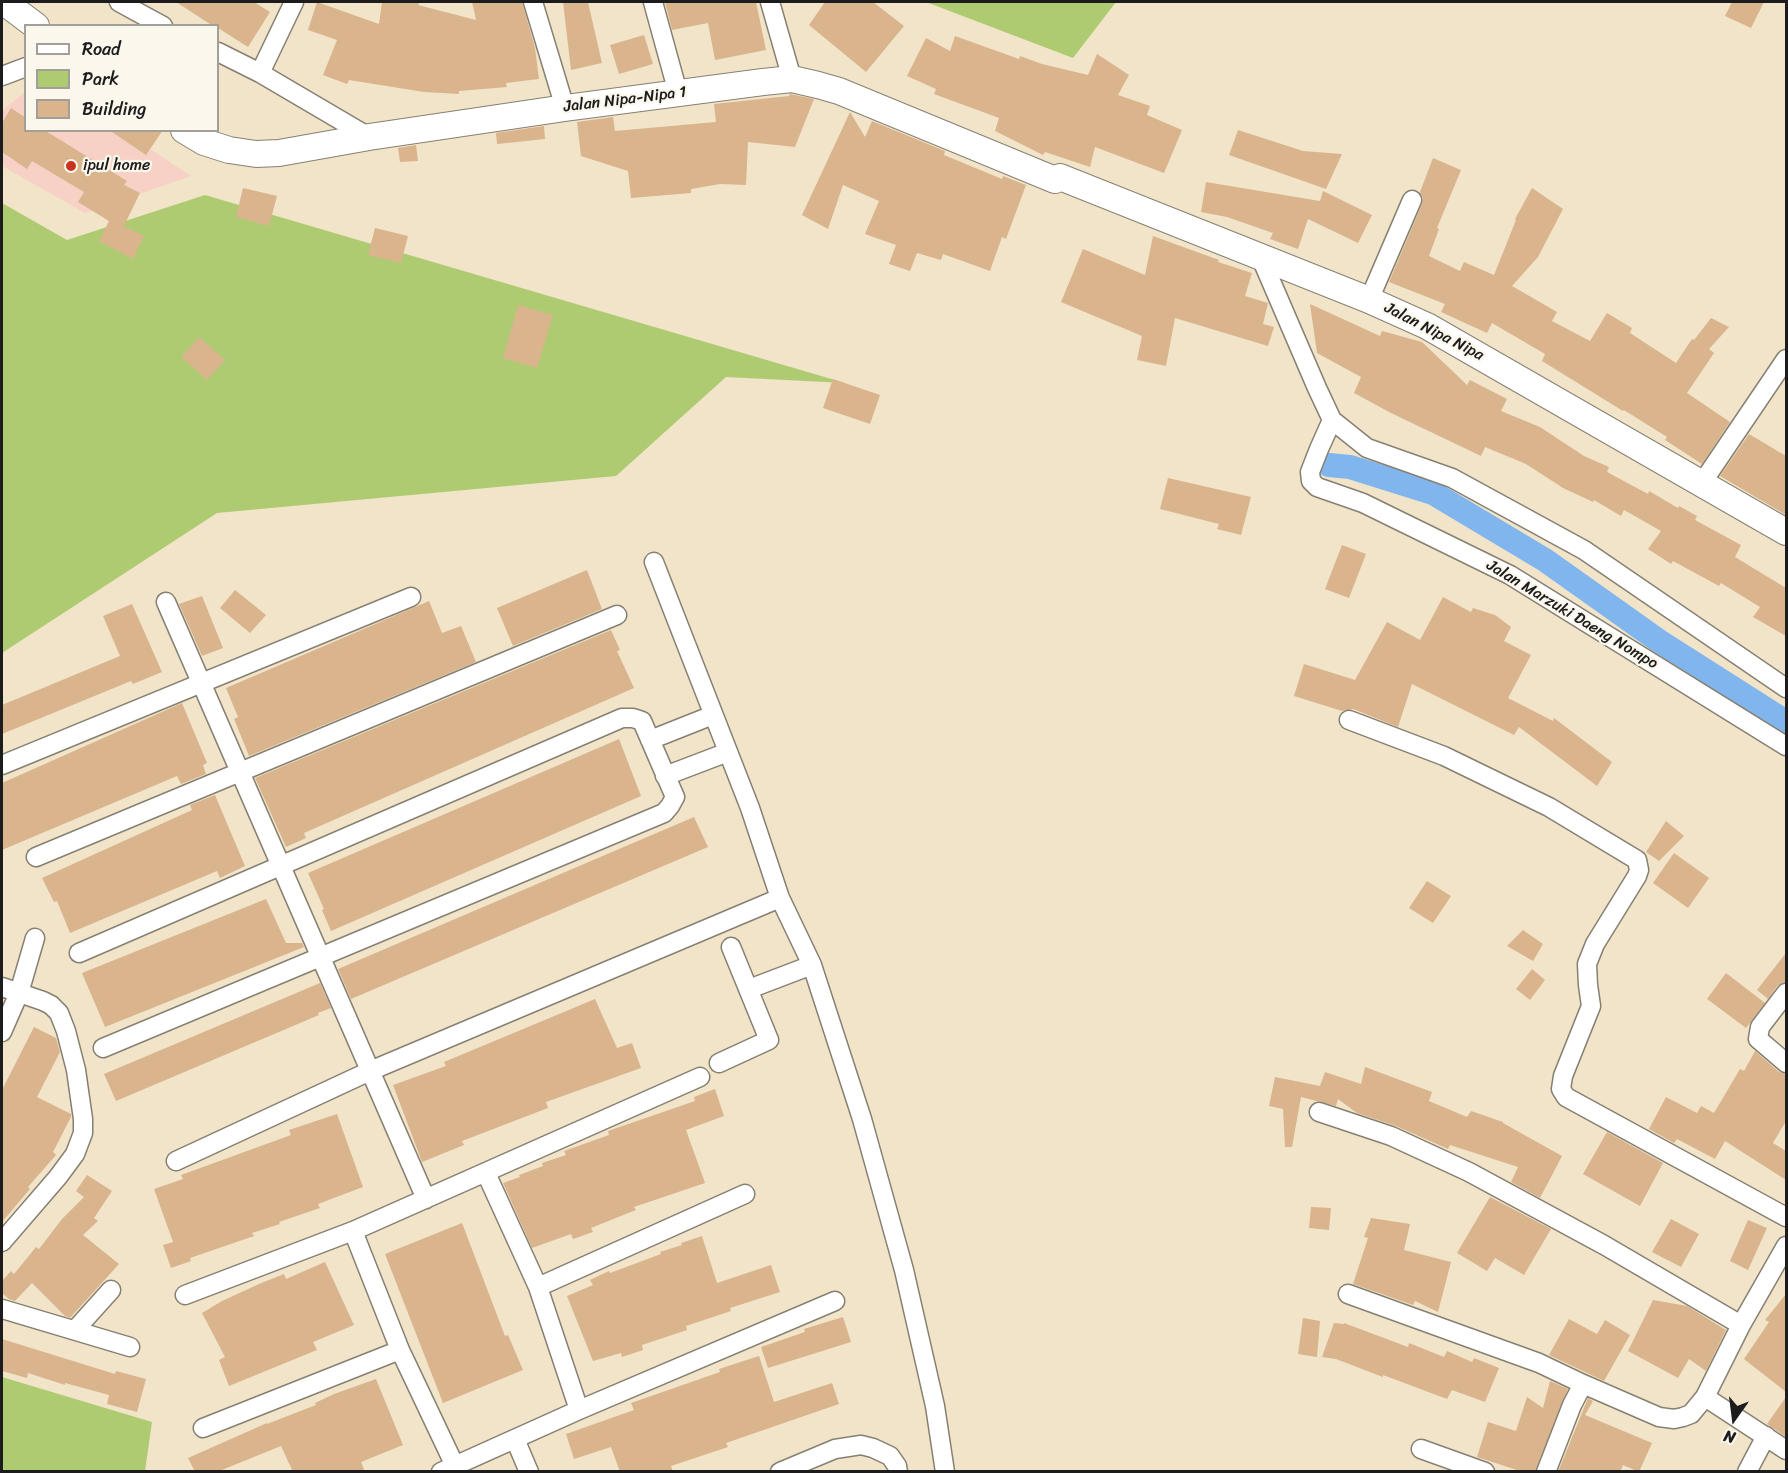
<!DOCTYPE html>
<style>
body{margin:0}
#map{position:relative;width:1788px;height:1473px;overflow:hidden;background:#f1e4c9;font-family:Sriracha,sans-serif}
canvas{display:block}
.frame{position:absolute;inset:0;border:3px solid #1c1c1c;pointer-events:none}
.legend{position:absolute;left:24px;top:24px;width:195px;height:108px;box-sizing:border-box;background:#fbf7ec;border:2px solid #a29f99;margin:0;padding:8px 10px;list-style:none;font-size:18px;color:#1c1c1c}
.legend li{display:flex;align-items:center;gap:12px;height:30px}
.legend b{width:30px;border:2px solid #a29f99}
.north{position:absolute;left:1704px;top:1389px;width:60px;height:60px;-webkit-text-stroke:4px #fbf7ec;paint-order:stroke;rotate:194deg;font-size:16px;font-weight:700;line-height:24px;text-align:center;color:#1c1c1c}
.north::after{content:'';display:block;margin:auto;width:21px;height:27px;background:#1c1c1c;clip-path:polygon(50% 0,100% 100%,50% 72%,0 100%)}
</style>
<div id="map">
<canvas width="1788" height="1473"></canvas>
<div class="frame"></div>
<ul class="legend">
<li><b style="height:8px;background:#fff"></b>Road</li>
<li><b style="height:16px;background:#afcb72"></b>Park</li>
<li><b style="height:16px;background:#dab48d"></b>Building</li>
</ul>
<div class="north">N</div>
</div>
<script>
const g = document.querySelector('canvas').getContext('2d');
g.lineJoin = 'round';
function paint(path, color) { g.fillStyle = color; g.fill(path, 'evenodd'); }
const shape = rows => new Path2D(rows.map(r => 'M' + r).join(''));
function trace(path, color, width, dash) { g.strokeStyle = color; g.lineWidth = width; g.lineCap = dash ? 'butt' : 'round'; g.setLineDash(dash || []); g.stroke(path); }
function drawText(font, color, halo, rows, align = 'center') {
  g.font = font + ' Sriracha,sans-serif'; g.lineWidth = 4.5; g.setLineDash([]); g.textBaseline = 'middle'; g.strokeStyle = halo; g.fillStyle = color; for (const [text, x, y, turn = 0] of rows) {
    g.save(); g.translate(x, y); g.rotate((+turn || 0) * Math.PI / 180); g.textAlign = isNaN(turn) ? turn : align; if (halo) g.strokeText(text, 0, 0); g.fillText(text, 0, 0); g.restore();
  }
}
const built = shape([
 [25,92,26,130,123,131,191,176,85,213,2,166,2,111]
]);
const green = shape([
 [926,2,1116,2,1073,58],
 [205,195,845,383,726,377,616,476,217,513,2,653,2,203,67,240],
 [2,1377,152,1422,145,1471,2,1471]
]);
const canal = shape([
 [1329,465,1350,467,1433,493,1545,560,1659,641,1786,722]
]);
const building = shape([
 [176,2,254,2,270,12,248,47,218,28,218,26,213,26],
 [317,2,379,24,382,2,420,2,418,5,476,20,472,2,522,2,535,48,539,79,506,83,507,87,459,91,459,94,424,92,349,80,347,84,323,75,337,40,308,30],
 [563,2,588,2,602,63,571,70],
 [665,2,756,2,766,50,715,60,708,23,672,30],
 [825,2,873,2,904,26,866,72,809,25],
 [1732,2,1764,2,1751,28,1725,16],
 [644,35,653,64,619,74,610,45],
 [955,36,1019,59,1020,56,1042,64,1088,75,1097,54,1129,75,1118,95,1150,106,1147,115,1182,130,1164,173,1095,147,1090,167,1045,152,1043,155,995,131,999,118,934,94,936,89,907,76,926,38,950,51],
 [790,94,814,99,795,147,748,142,746,185,720,184,691,189,691,193,631,198,628,171,581,156,577,122,613,117,615,131,716,122,714,104,789,96],
 [11,108,26,118,26,130,44,130,127,181,124,185,140,193,124,226,144,236,133,259,99,241,109,221,78,202,84,192,32,161,27,169,2,152,2,123],
 [850,112,865,137,872,121,945,151,944,155,1002,179,1003,176,1026,185,1006,239,1002,237,990,271,943,254,941,260,917,253,910,271,889,264,896,245,865,234,879,201,843,185,828,229,802,215],
 [544,126,545,139,497,144,496,133],
 [109,130,163,130,146,155],
 [1238,130,1303,151,1342,154,1326,189,1229,155],
 [416,145,418,161,400,162,398,148],
 [1433,158,1461,170,1437,228,1439,229,1429,256,1460,271,1464,262,1494,275,1516,220,1515,219,1532,188,1563,209,1538,257,1512,286,1557,312,1552,321,1590,341,1607,313,1632,328,1630,333,1676,363,1692,339,1694,340,1711,318,1729,327,1709,349,1714,353,1687,393,1730,422,1702,464,1665,440,1667,437,1624,410,1623,411,1542,361,1545,354,1492,323,1487,333,1441,312,1445,304,1389,282,1422,204,1423,198,1420,192],
 [1206,182,1320,201,1323,191,1372,215,1358,243,1308,219,1298,249,1270,239,1273,233,1227,217,1201,212],
 [243,188,277,196,269,226,236,217],
 [375,228,408,236,401,263,368,255],
 [1153,236,1219,260,1218,262,1252,273,1245,296,1268,303,1263,324,1274,327,1268,346,1175,318,1166,366,1137,360,1142,336,1061,302,1083,249,1145,275],
 [1310,304,1380,336,1382,331,1422,342,1467,385,1470,380,1507,399,1501,411,1540,427,1584,456,1609,467,1607,472,1648,494,1649,491,1678,508,1679,506,1697,516,1695,520,1741,545,1735,557,1786,588,1786,636,1753,617,1760,607,1721,583,1719,586,1673,561,1671,564,1648,549,1661,531,1624,510,1621,516,1594,500,1593,502,1563,488,1526,464,1485,447,1481,456,1391,413,1354,393,1361,377,1317,353],
 [518,305,553,315,537,368,503,358],
 [199,337,225,360,207,380,181,357],
 [833,379,880,395,870,424,823,408],
 [1749,434,1786,456,1786,515,1720,476],
 [1168,478,1251,497,1241,535,1217,529,1219,524,1160,509],
 [1342,545,1366,554,1349,598,1325,589],
 [587,570,602,609,513,646,497,608],
 [235,590,266,615,250,633,220,608],
 [202,596,223,648,202,656,179,604],
 [1443,597,1471,612,1473,608,1495,615,1511,627,1504,641,1531,655,1508,698,1553,721,1554,718,1612,762,1597,786,1519,727,1514,735,1412,684,1398,727,1353,709,1342,711,1294,696,1304,664,1355,680,1387,622,1420,640],
 [429,601,442,633,461,626,476,662,249,756,234,719,238,717,226,688],
 [132,604,162,672,133,684,131,681,2,734,2,705,120,656,103,616],
 [611,630,620,650,617,651,634,688,304,833,306,838,286,847,255,778],
 [182,703,207,763,203,765,206,774,181,784,177,776,2,850,2,783],
 [619,739,641,796,331,931,322,910,324,909,308,873],
 [215,795,245,866,220,878,217,871,70,933,57,901,54,902,42,878,192,810,190,805],
 [694,817,708,847,351,999,338,969],
 [1666,821,1684,836,1659,861,1646,852],
 [1674,853,1709,878,1688,908,1653,883],
 [1427,881,1451,896,1433,923,1409,908],
 [266,899,286,943,302,943,304,947,105,1027,82,973],
 [1523,930,1543,944,1533,961,1507,946],
 [1786,953,1786,982,1777,986,1768,999,1757,990],
 [1532,969,1545,980,1530,1000,1516,989],
 [1726,973,1765,1003,1746,1028,1707,999],
 [320,983,331,1008,318,1013,319,1015,116,1101,104,1074],
 [595,999,617,1048,632,1043,641,1068,546,1102,548,1108,462,1141,464,1145,422,1162,393,1085,446,1066,444,1062],
 [34,1027,56,1038,60,1052,37,1097,71,1114,71,1117,53,1152,56,1155,28,1187,30,1189,2,1222,2,1090],
 [1755,1051,1779,1072,1786,1074,1786,1121,1773,1143,1786,1151,1786,1180,1725,1141,1715,1159,1677,1139,1674,1143,1649,1129,1666,1097,1697,1113,1701,1106,1714,1113,1740,1069,1744,1071],
 [1365,1067,1432,1092,1429,1101,1467,1117,1471,1111,1503,1122,1503,1123,1562,1156,1540,1198,1511,1182,1518,1167,1450,1145,1448,1149,1396,1126,1357,1113,1338,1099,1336,1106,1301,1097,1292,1147,1285,1147,1283,1109,1269,1106,1275,1077,1320,1086,1325,1072,1361,1084],
 [715,1089,724,1116,686,1130,705,1183,634,1207,636,1210,591,1228,593,1232,573,1239,571,1234,532,1248,503,1183,520,1177,519,1175,543,1166,542,1163,566,1155,564,1151,609,1135,608,1131,695,1101,694,1097],
 [337,1114,363,1187,318,1204,320,1208,279,1222,280,1224,252,1233,254,1236,190,1258,191,1261,171,1268,163,1245,173,1242,154,1189,183,1179,181,1175,291,1135,289,1130],
 [1607,1132,1663,1163,1640,1206,1583,1174],
 [87,1175,112,1191,94,1218,98,1221,83,1235,119,1264,70,1318,65,1316,32,1283,15,1301,9,1299,2,1293,2,1281,11,1271,14,1274,36,1247,39,1249,62,1219,84,1197,76,1191],
 [1490,1197,1551,1229,1524,1275,1495,1258,1487,1271,1457,1253],
 [1311,1207,1331,1208,1329,1230,1309,1228],
 [1371,1218,1410,1224,1404,1250,1451,1262,1438,1312,1415,1301,1413,1305,1353,1284,1368,1238,1364,1237],
 [1671,1219,1699,1234,1681,1267,1652,1252],
 [1748,1220,1767,1228,1748,1270,1730,1261],
 [462,1223,505,1336,508,1335,523,1370,443,1403,385,1254],
 [702,1236,717,1283,771,1265,780,1292,730,1308,731,1311,686,1326,687,1330,642,1345,643,1350,622,1357,621,1353,593,1361,567,1296,593,1285,590,1280,609,1271,610,1273,661,1254,660,1252,682,1245,681,1243],
 [325,1262,354,1325,313,1342,317,1350,229,1386,219,1360,225,1357,202,1313,222,1301,259,1284,284,1274,286,1279],
 [1786,1294,1786,1392,1744,1359,1769,1322,1765,1320],
 [1653,1300,1687,1306,1726,1330,1706,1371,1689,1359,1678,1378,1628,1351],
 [843,1317,851,1342,768,1368,761,1347,805,1332,804,1329],
 [1303,1318,1320,1321,1317,1357,1298,1354],
 [1569,1319,1597,1334,1605,1320,1630,1335,1604,1381,1549,1355],
 [1334,1323,1344,1324,1344,1323,1408,1347,1409,1343,1444,1357,1447,1351,1472,1362,1474,1358,1499,1368,1485,1402,1452,1390,1447,1399,1383,1375,1383,1377,1336,1359,1322,1357],
 [2,1339,115,1374,116,1371,146,1379,137,1412,107,1404,109,1395,65,1383,65,1385,28,1373,27,1378,2,1371],
 [759,1356,774,1402,832,1383,839,1404,726,1443,728,1447,671,1466,673,1472,620,1472,611,1447,574,1459,566,1434,634,1410,631,1403,720,1372,719,1369],
 [376,1379,403,1445,361,1462,365,1472,293,1472,281,1446,217,1472,195,1472,188,1458,267,1423,267,1424,316,1405,315,1403,334,1394],
 [1550,1381,1568,1389,1535,1472,1523,1472,1477,1457,1488,1422,1516,1431,1527,1397,1543,1408],
 [1786,1397,1786,1437,1767,1424],
 [1588,1398,1593,1401,1585,1415,1652,1443,1639,1472,1623,1465,1620,1472,1558,1472]
]);
const street = shape([
 [119,2,163,26],
 [533,2,565,108],
 [653,2,678,93],
 [770,2,792,79],
 [218,52,260,73,369,137],
 [260,73,294,2],
 [2,76,26,67],
 [1261,258,1317,388,1332,420,1367,448,1452,478,1584,550,1786,688],
 [1369,300,1412,200],
 [1332,420,1319,449,1310,472,1311,481,1317,487,1363,503,1510,575,1786,746],
 [1702,483,1786,359],
 [654,562,750,808,780,898,812,965,862,1119,904,1270,935,1406,945,1472],
 [166,602,426,1199],
 [1349,720,1444,756,1549,807,1637,860,1639,870,1637,876,1595,944,1587,964,1588,985,1591,1006,1563,1076,1561,1089,1566,1097,1786,1217],
 [650,740,713,715],
 [2,765,411,597],
 [665,776,728,752],
 [36,857,617,615],
 [79,953,622,718,633,718,642,721,675,797,670,806,664,813,103,1048],
 [2,987,43,1001,51,1005,59,1013,66,1031,76,1070,83,1119,83,1133,75,1154,58,1177,2,1242],
 [749,989,812,965],
 [1786,993,1760,1027,1758,1039,1786,1063],
 [2,1032,19,993,35,938],
 [719,1063,769,1040,731,947],
 [1319,1112,1391,1136,1469,1172,1604,1245,1741,1325],
 [176,1161,370,1071,780,898],
 [486,1173,538,1287,579,1410],
 [353,1231,400,1350,455,1466],
 [538,1287,745,1194],
 [1348,1294,1539,1363,1583,1384],
 [185,1295,353,1231,700,1077],
 [2,1309,130,1347],
 [75,1330,111,1290],
 [1705,1397,1786,1450],
 [203,1428,400,1350],
 [515,1439,529,1472],
 [1421,1449,1485,1472],
 [441,1472,579,1410,835,1301],
 [780,1472,835,1449,861,1445,873,1448,890,1456,897,1466,898,1472],
 [1546,1472,1572,1405,1583,1384,1659,1417,1674,1419,1683,1417,1691,1414,1705,1397,1741,1325,1786,1246],
 [1747,1472,1766,1436]
]);
const secondary = shape([
 [4,2,36,26],
 [184,130,204,142,229,150,256,154,279,153,369,137,565,108,763,82,792,79,818,85,839,91,1055,180,1060,177,1369,300,1427,326,1786,532]
]);
const markers = [
 [71,166,6,"#c8321e"]
];
const streetNames = [
 ["Jalan Nipa-Nipa 1",625,100,-7],
 ["Jalan Nipa Nipa",1434,332,27],
 ["Jalan Marzuki Daeng Nompo",1572,615,31]
];
const poiNames = [
 ["ipul home",83,166]
];
paint(built, '#f7d1c6');
paint(green, '#afcb72');
trace(canal, '#80b5ee', 24);
paint(building, '#dab48d');
trace(street, '#868072', 21);
trace(secondary, '#868072', 28);
trace(street, '#fff', 18);
trace(secondary, '#fff', 26);
for (const [x, y, r, color] of markers) { const dot = new Path2D(); dot.arc(x, y, r, 0, 2 * Math.PI); g.fillStyle = color; g.fill(dot); trace(dot, '#fbf7ec', 2); }
drawText('16px', '#1c1c1c', '#fbf7ec', streetNames);
drawText('16px', '#1c1c1c', '#fbf7ec', poiNames, 'left');
</script>
